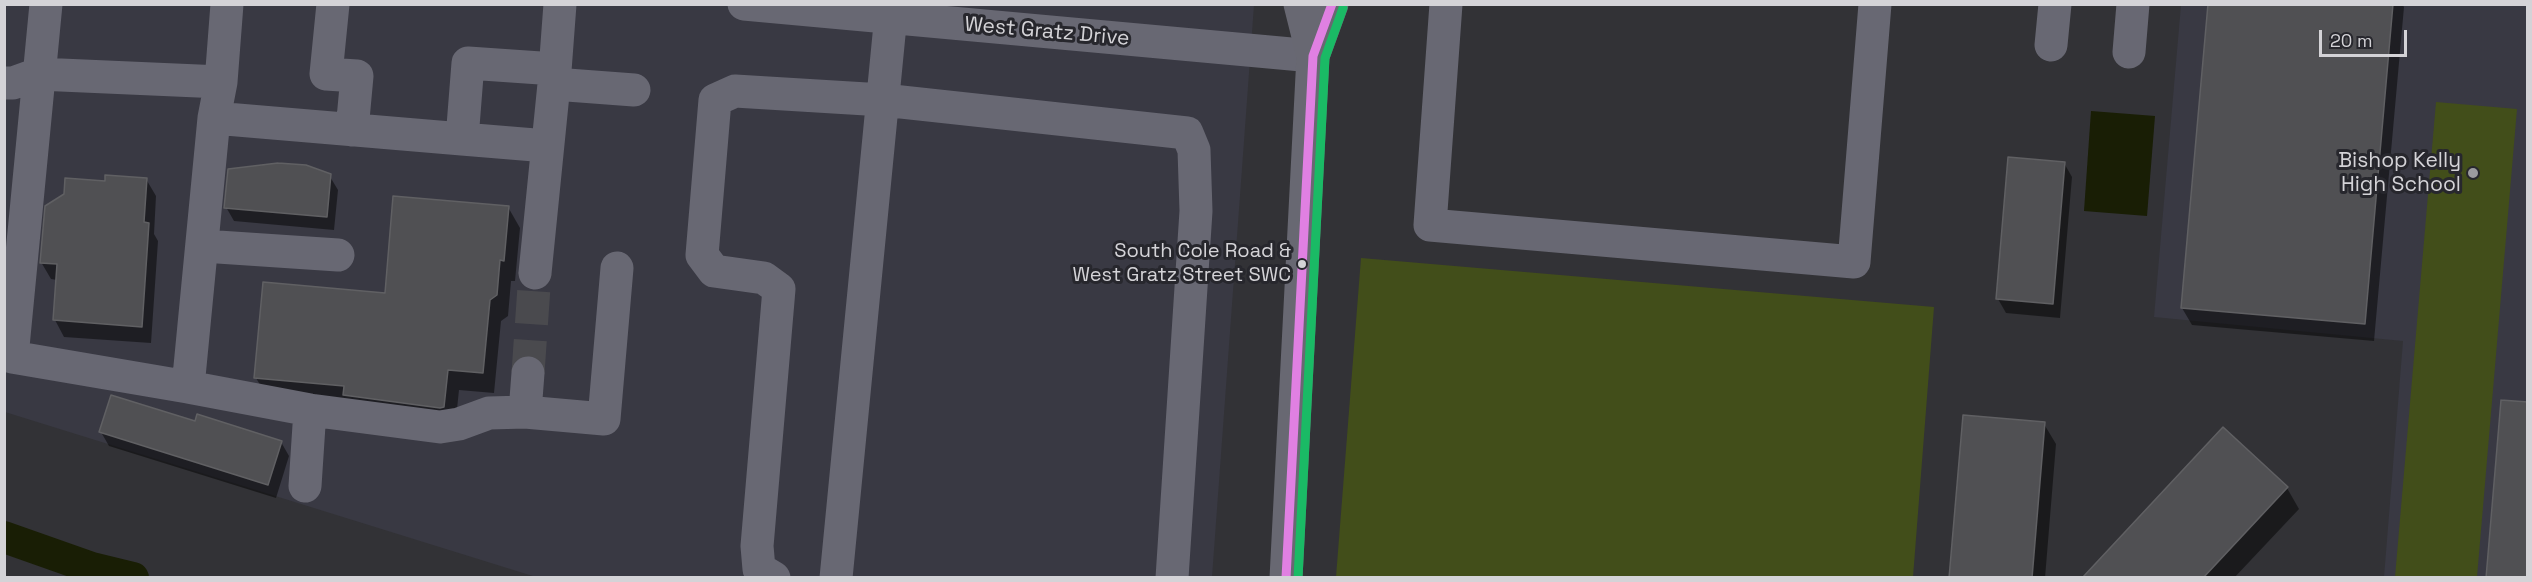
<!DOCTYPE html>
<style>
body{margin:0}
#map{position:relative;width:2532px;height:582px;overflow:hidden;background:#323236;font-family:"Space Grotesk",sans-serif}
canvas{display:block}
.frame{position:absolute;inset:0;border:6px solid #d4d3d7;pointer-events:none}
.scale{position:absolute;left:2319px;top:30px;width:88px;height:27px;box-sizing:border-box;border:3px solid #d4d3d7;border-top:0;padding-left:8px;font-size:18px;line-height:21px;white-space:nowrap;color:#d4d3d7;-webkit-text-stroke:4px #27272d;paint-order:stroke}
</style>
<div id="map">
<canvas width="2532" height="582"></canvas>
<div class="frame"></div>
<div class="scale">20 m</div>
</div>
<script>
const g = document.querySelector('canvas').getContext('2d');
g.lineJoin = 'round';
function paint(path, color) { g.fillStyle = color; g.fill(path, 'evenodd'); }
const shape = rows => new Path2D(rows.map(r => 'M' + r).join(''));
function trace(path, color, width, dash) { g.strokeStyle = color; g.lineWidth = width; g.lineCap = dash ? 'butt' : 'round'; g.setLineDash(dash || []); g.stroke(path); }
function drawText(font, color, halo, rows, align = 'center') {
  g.font = font + ' "Space Grotesk",sans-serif'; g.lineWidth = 6; g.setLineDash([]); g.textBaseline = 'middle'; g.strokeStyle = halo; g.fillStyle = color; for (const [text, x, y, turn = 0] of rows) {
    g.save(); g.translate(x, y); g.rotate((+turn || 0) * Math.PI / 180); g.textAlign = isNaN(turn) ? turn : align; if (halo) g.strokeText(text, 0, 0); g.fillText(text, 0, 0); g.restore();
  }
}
const built = shape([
 [4,5,1254,5,1212,577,536,577,5,412],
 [2181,5,2527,5,2527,577,2384,577,2403,341,2154,317]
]);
const green = shape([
 [2436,102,2517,109,2477,577,2395,577],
 [1361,258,1934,307,1913,577,1336,577]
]);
const water = shape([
 [2091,111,2155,116,2147,216,2084,211]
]);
const shadow = shape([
 [2209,4,2402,4,2404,7,2374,341,2192,325,2182,308],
 [2064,163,2072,177,2060,318,2006,313,1998,299],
 [329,175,338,190,334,230,234,221,226,207],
 [146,179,156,196,154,234,158,241,151,343,64,337,55,320,57,280,51,279,41,262,106,183],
 [508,207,520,228,515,281,511,281,508,316,501,321,494,393,459,390,455,428,268,398,256,378,386,294],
 [2044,424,2056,444,2045,578,1950,578],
 [2223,429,2287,488,2299,509,2234,578,2084,578],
 [101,432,281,442,289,456,276,498,109,446]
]);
const canal = shape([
 [4,537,92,568,133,578]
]);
const building = shape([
 [2208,4,2393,4,2365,324,2181,308,2208,4],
 [2008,157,2065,162,2053,304,1996,299,2008,157],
 [278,163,306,165,331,174,327,217,224,208,228,169,278,163],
 [105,175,147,178,144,222,149,223,142,327,53,320,57,264,40,263,45,206,64,194,65,178,105,181,105,175],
 [393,196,509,206,504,261,500,260,497,295,490,300,483,373,448,370,444,407,440,408,343,395,344,386,254,378,263,282,385,293,393,196],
 [111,395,195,421,197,414,282,441,268,485,99,432,111,395],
 [2501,400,2528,402,2528,578,2486,578,2501,400],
 [1963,415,2045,422,2032,578,1949,578,1963,415],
 [2223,427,2288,487,2203,578,2082,578,2223,427]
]);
const minorTunnel = shape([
 [528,373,535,273]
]);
const minor = shape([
 [46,4,12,357,188,387],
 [227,4,221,82,214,118,188,387,310,410,440,427,459,424,489,413,525,412,604,419,617,268],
 [333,4,326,74,357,76,352,130],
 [560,4,554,84,634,90],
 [744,4,1313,56],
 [1446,4,1430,225,1854,262,1875,4],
 [2051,45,2055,4],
 [2129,52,2133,4],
 [4,83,13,83,38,74,221,82],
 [214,118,462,139],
 [547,146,462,139,468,63,555,69],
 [203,246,338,255],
 [535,273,554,84],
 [525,412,528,373],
 [305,486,310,410],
 [774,578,759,569,757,546,779,289,764,278,714,271,702,255,715,100,735,91,883,100,1187,133,1194,150,1196,211,1172,578],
 [836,578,892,4]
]);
const major = shape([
 [1313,56,1332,4],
 [1286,578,1313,56,1300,4]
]);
const bus1 = shape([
 [1286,578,1313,56,1332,4]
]);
const bus2 = shape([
 [1298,578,1325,58,1343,8]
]);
const markers = [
 [2473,173,6,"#9b9b9f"],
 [1302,264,5,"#d4d3d7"]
];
const busNames = [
 ["South Cole Road &",1291,252],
 ["West Gratz Street SWC",1291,276]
];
const streetNames = [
 ["West Gratz Drive",1047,32,5]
];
const poiNames = [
 ["Bishop Kelly",2461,161],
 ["High School",2461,185]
];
paint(built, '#393943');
paint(green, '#424e1a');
paint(water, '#191e05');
paint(shadow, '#0007');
trace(canal, '#191e05', 32);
paint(building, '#505053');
trace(building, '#606063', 1.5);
trace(minorTunnel, '#4a4a4e', 33, [33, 16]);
trace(minor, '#686873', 33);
trace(major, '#686872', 33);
trace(bus1, '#e080e2', 9);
trace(bus2, '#1aba65', 9);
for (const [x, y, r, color] of markers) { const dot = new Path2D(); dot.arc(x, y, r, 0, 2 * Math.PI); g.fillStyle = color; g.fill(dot); trace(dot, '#27272d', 2); }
drawText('20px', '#d4d3d7', '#27272d', busNames, 'right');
drawText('21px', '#d4d3d7', '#27272d', streetNames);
drawText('21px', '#d4d3d7', '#27272d', poiNames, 'right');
</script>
